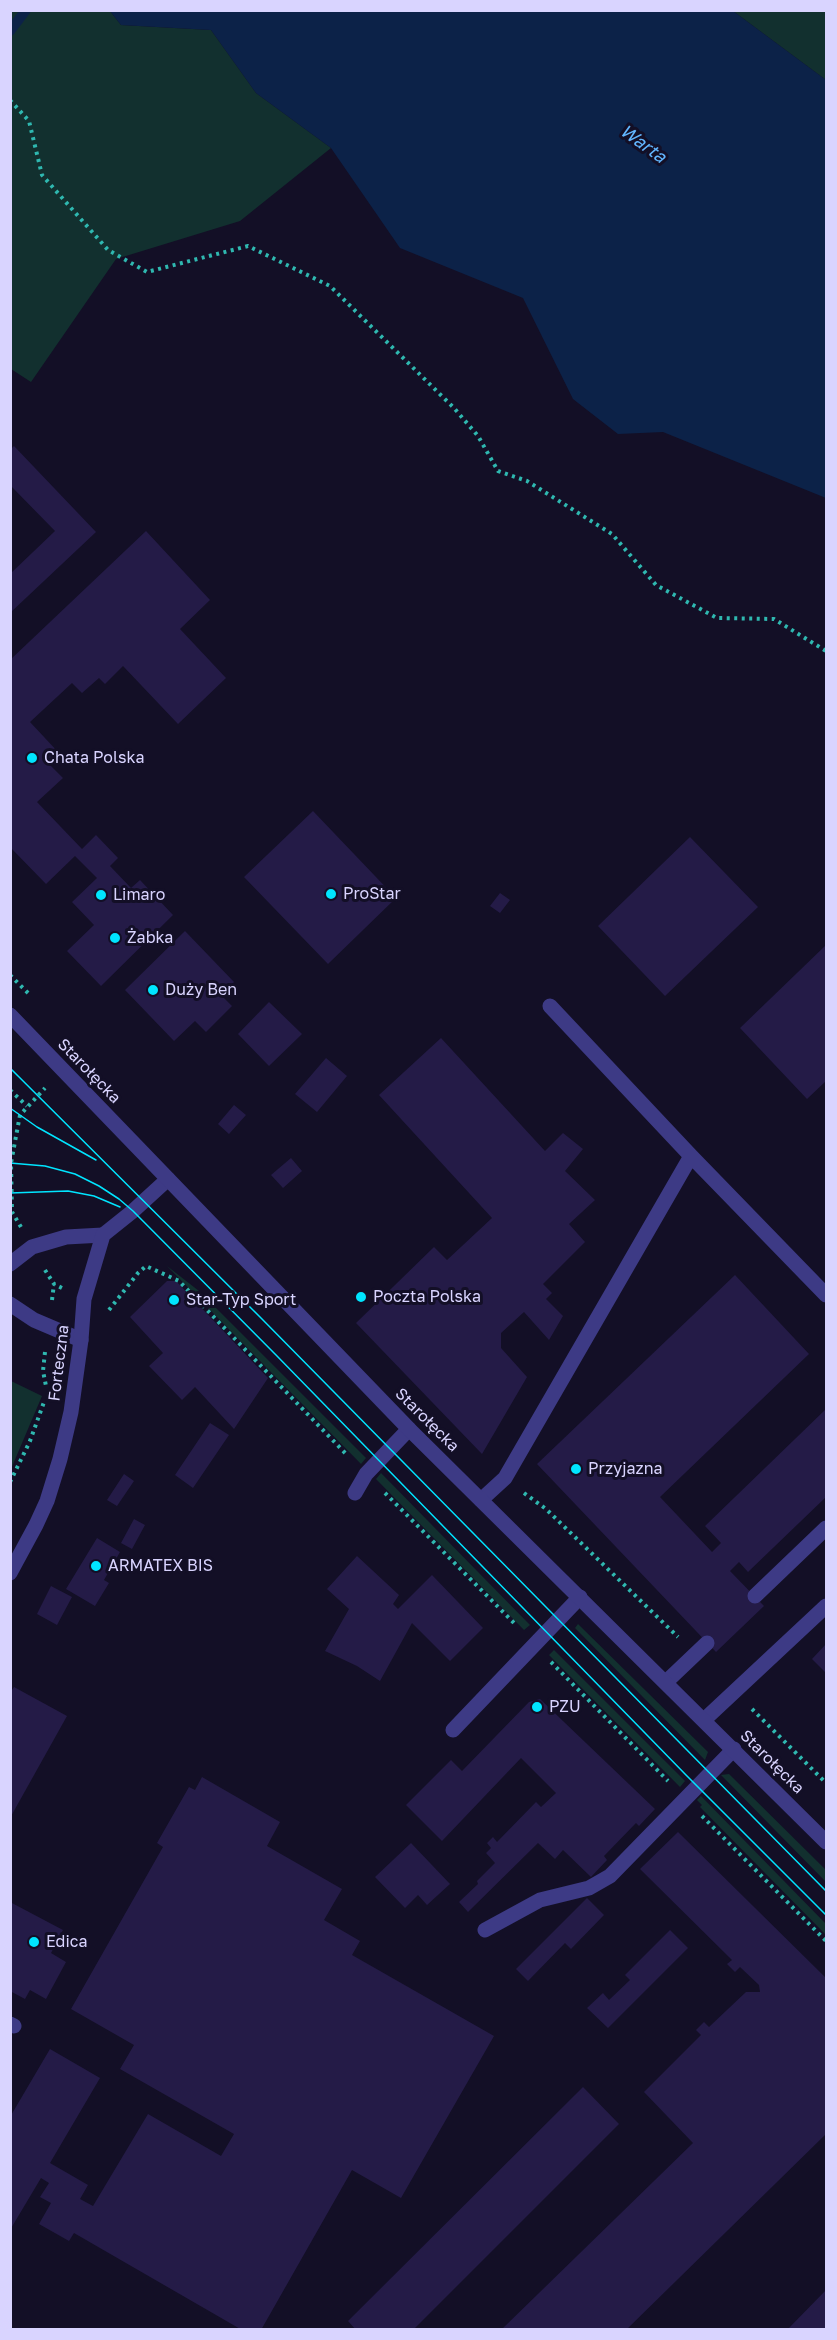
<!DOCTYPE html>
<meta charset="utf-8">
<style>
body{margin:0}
#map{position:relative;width:837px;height:2340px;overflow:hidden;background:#130f26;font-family:"Golos Text",sans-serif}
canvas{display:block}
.frame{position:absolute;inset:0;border:12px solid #d9d4ff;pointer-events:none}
</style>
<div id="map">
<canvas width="837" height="2340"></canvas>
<div class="frame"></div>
</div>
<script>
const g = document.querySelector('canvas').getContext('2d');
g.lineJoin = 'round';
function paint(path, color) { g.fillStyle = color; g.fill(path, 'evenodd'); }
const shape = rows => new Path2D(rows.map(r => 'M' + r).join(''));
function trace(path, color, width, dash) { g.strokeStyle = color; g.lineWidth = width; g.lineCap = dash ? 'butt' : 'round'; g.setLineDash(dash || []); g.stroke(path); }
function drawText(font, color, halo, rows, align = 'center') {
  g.font = font + ' "Golos Text",sans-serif'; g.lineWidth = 6; g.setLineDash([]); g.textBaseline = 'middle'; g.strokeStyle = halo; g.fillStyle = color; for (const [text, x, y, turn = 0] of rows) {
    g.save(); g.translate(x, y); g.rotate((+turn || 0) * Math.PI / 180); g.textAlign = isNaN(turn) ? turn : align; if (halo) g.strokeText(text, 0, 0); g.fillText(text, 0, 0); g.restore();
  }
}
const green = shape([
 [10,11,110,11,121,25,211,30,256,93,331,148,240,221,116,259,31,382,11,369],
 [733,11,826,11,826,80],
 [167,1266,199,1291,366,1458,361,1464],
 [11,1381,42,1396,11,1469,10,1381],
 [381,1473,530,1625,524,1630,376,1479],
 [578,1624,708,1752,705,1760,575,1628],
 [554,1650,685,1781,680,1787,549,1655],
 [729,1774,826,1870,826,1882,721,1775],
 [701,1796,826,1924,826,1935,700,1807,702,1805,697,1800]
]);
const water = shape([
 [110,11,733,11,826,80,826,498,663,432,618,434,573,399,523,298,400,248,331,148,256,93,211,30,121,25]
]);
const stream = shape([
 [10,31,26,10]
]);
const building = shape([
 [14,446,96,532,10,613,10,574,55,531,10,485,10,450],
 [146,531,210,600,180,629,226,678,178,724,123,666,105,684,99,678,82,693,72,683,30,722,59,753,48,763,63,778,37,802,82,849,96,835,118,858,110,866,131,888,140,880,173,915,101,986,67,951,94,925,72,902,97,878,75,856,46,884,10,847,10,660],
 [313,811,396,898,328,964,244,877],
 [690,837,758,907,665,996,598,926],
 [500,893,510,900,500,913,490,906],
 [185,931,234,982,221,995,232,1006,206,1032,195,1021,174,1041,125,990],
 [826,945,826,1081,807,1099,740,1028],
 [269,1002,302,1034,269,1066,238,1034],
 [441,1038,545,1151,563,1133,583,1149,565,1171,595,1200,569,1224,585,1242,543,1284,552,1293,546,1299,563,1316,549,1340,524,1312,501,1333,501,1348,527,1377,482,1454,356,1323,434,1247,447,1260,492,1218,379,1095],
 [326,1058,347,1076,317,1112,295,1094],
 [234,1105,246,1115,229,1134,218,1124],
 [291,1158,302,1171,283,1188,271,1175],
 [735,1275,809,1354,660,1497,712,1552,721,1543,705,1526,826,1409,826,1497,748,1572,739,1562,730,1571,764,1606,716,1652,537,1464],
 [167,1281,176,1281,268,1378,234,1429,195,1387,182,1400,149,1366,163,1353,130,1317],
 [210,1423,229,1435,193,1488,175,1475],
 [124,1474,134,1481,117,1506,107,1500],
 [134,1519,145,1525,132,1549,121,1543],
 [97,1538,120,1552,104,1580,109,1583,95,1606,66,1589],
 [357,1556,399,1595,393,1604,398,1609,432,1575,483,1628,450,1661,412,1623,380,1681,357,1666,325,1651,349,1609,327,1589],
 [51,1586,72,1597,57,1625,37,1614],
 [826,1644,826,1673,812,1659],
 [14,1687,67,1716,10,1818,10,1693],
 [540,1699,655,1809,639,1826,636,1823,604,1856,607,1860,591,1877,563,1850,555,1859,538,1843,468,1912,459,1902,478,1884,477,1881,495,1863,486,1853,491,1848,487,1843,493,1837,497,1842,536,1802,541,1807,556,1793,521,1758,442,1841,406,1805,451,1760,462,1771,529,1702],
 [202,1777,280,1822,267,1846,342,1889,324,1920,360,1941,352,1955,494,2036,401,2198,352,2170,261,2330,242,2330,74,2233,69,2241,39,2224,51,2203,40,2197,49,2183,41,2178,10,2230,10,2117,50,2049,100,2078,50,2163,88,2185,80,2199,93,2206,148,2114,221,2156,234,2134,120,2069,134,2045,71,2009,163,1847,157,1843,189,1787,195,1790],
 [678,1832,826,1978,826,2134,626,2330,501,2330,693,2143,644,2092,701,2035,696,2030,704,2022,709,2027,746,1992,760,1992,759,1985,740,1967,735,1972,727,1964,732,1960,640,1869],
 [411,1843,450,1884,427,1905,418,1895,405,1908,375,1877],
 [587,1898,604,1915,571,1949,565,1943,528,1981,516,1969],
 [10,1902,63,1930,51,1953,66,1962,46,1999,30,1990,25,1999,10,1991],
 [670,1930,688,1948,608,2028,587,2008,603,1993,609,2000,630,1980,625,1975],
 [583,2087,619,2124,413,2330,356,2330,348,2321],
 [826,2290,826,2330,787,2330]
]);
const path = shape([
 [10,100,29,121,42,175,108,250,147,272,248,246,330,286,454,408,478,436,498,471,527,481,612,534,656,585,717,618,774,619,826,651],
 [10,975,31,996],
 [10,1090,27,1106],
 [21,1227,12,1212,11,1163,20,1115,45,1088],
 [45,1270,54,1284,62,1288],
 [52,1300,54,1284],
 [109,1310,138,1273,146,1266,179,1281,348,1456],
 [45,1352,43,1371,46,1386],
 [10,1482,30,1441,44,1402],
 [385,1493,517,1626],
 [524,1493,546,1509,678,1637],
 [551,1662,668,1781],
 [752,1709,826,1783],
 [702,1816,826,1941]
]);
const service = shape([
 [550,1006,691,1156,826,1295],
 [10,1264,32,1247,66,1237,103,1235],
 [10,1304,34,1320,81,1340],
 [355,1493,366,1474,409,1429],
 [481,1500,505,1478,691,1156],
 [755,1596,826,1528],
 [666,1682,707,1643],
 [704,1720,826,1606],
 [453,1730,580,1597],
 [485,1930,540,1900,589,1888,610,1876,734,1749],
 [10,2024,14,2026]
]);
const minor = shape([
 [10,1573,36,1525,47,1501,60,1459,71,1412,81,1340,84,1299,103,1235,133,1211,168,1179]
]);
const tertiary = shape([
 [10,1015,409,1429,826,1842]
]);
const tram = shape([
 [10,1068,261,1318,826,1891],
 [10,1108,37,1127,96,1160],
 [10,1163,45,1166,75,1174,99,1186,119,1199,133,1211,277,1356,686,1775,826,1915],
 [10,1193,68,1191,94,1196,120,1207]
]);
const markers = [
 [32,758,6,"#00e5ff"],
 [331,894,6,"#00e5ff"],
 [101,895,6,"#00e5ff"],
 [115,938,6,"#00e5ff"],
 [153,990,6,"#00e5ff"],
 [361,1297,6,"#00e5ff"],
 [174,1300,6,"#00e5ff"],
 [576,1469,6,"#00e5ff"],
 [96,1566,6,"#00e5ff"],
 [537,1707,6,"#00e5ff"],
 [34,1942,6,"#00e5ff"]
];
const poiNames = [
 ["Chata Polska",44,758],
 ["ProStar",343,894],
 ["Limaro",113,895],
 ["Żabka",127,938],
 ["Duży Ben",165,990],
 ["Poczta Polska",373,1297],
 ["Star-Typ Sport",186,1300],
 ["Przyjazna",588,1469],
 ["ARMATEX BIS",108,1566],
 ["PZU",549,1707],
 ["Edica",46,1942]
];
const streetNames = [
 ["Starołęcka",89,1071,46],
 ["Forteczna",59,1363,-83],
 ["Starołęcka",427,1420,45],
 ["Starołęcka",772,1762,45]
];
const waterNames = [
 ["Warta",643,144,36]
];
paint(green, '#12302f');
paint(water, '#0c2248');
trace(stream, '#0c2248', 10);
paint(building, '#241b47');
trace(path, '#2fb8b0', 4, [3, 4.5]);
trace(service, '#3d3a85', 15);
trace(minor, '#3d3a85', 15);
trace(tertiary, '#3d3a85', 15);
trace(tram, '#00e5ff', 1.5);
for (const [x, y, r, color] of markers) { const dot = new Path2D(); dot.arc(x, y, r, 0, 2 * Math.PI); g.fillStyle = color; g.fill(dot); trace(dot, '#130f26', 2); }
drawText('16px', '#d9d4ff', '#130f26', poiNames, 'left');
drawText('16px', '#d9d4ff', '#130f26', streetNames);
drawText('italic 18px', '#62b6ff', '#130f26', waterNames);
</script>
